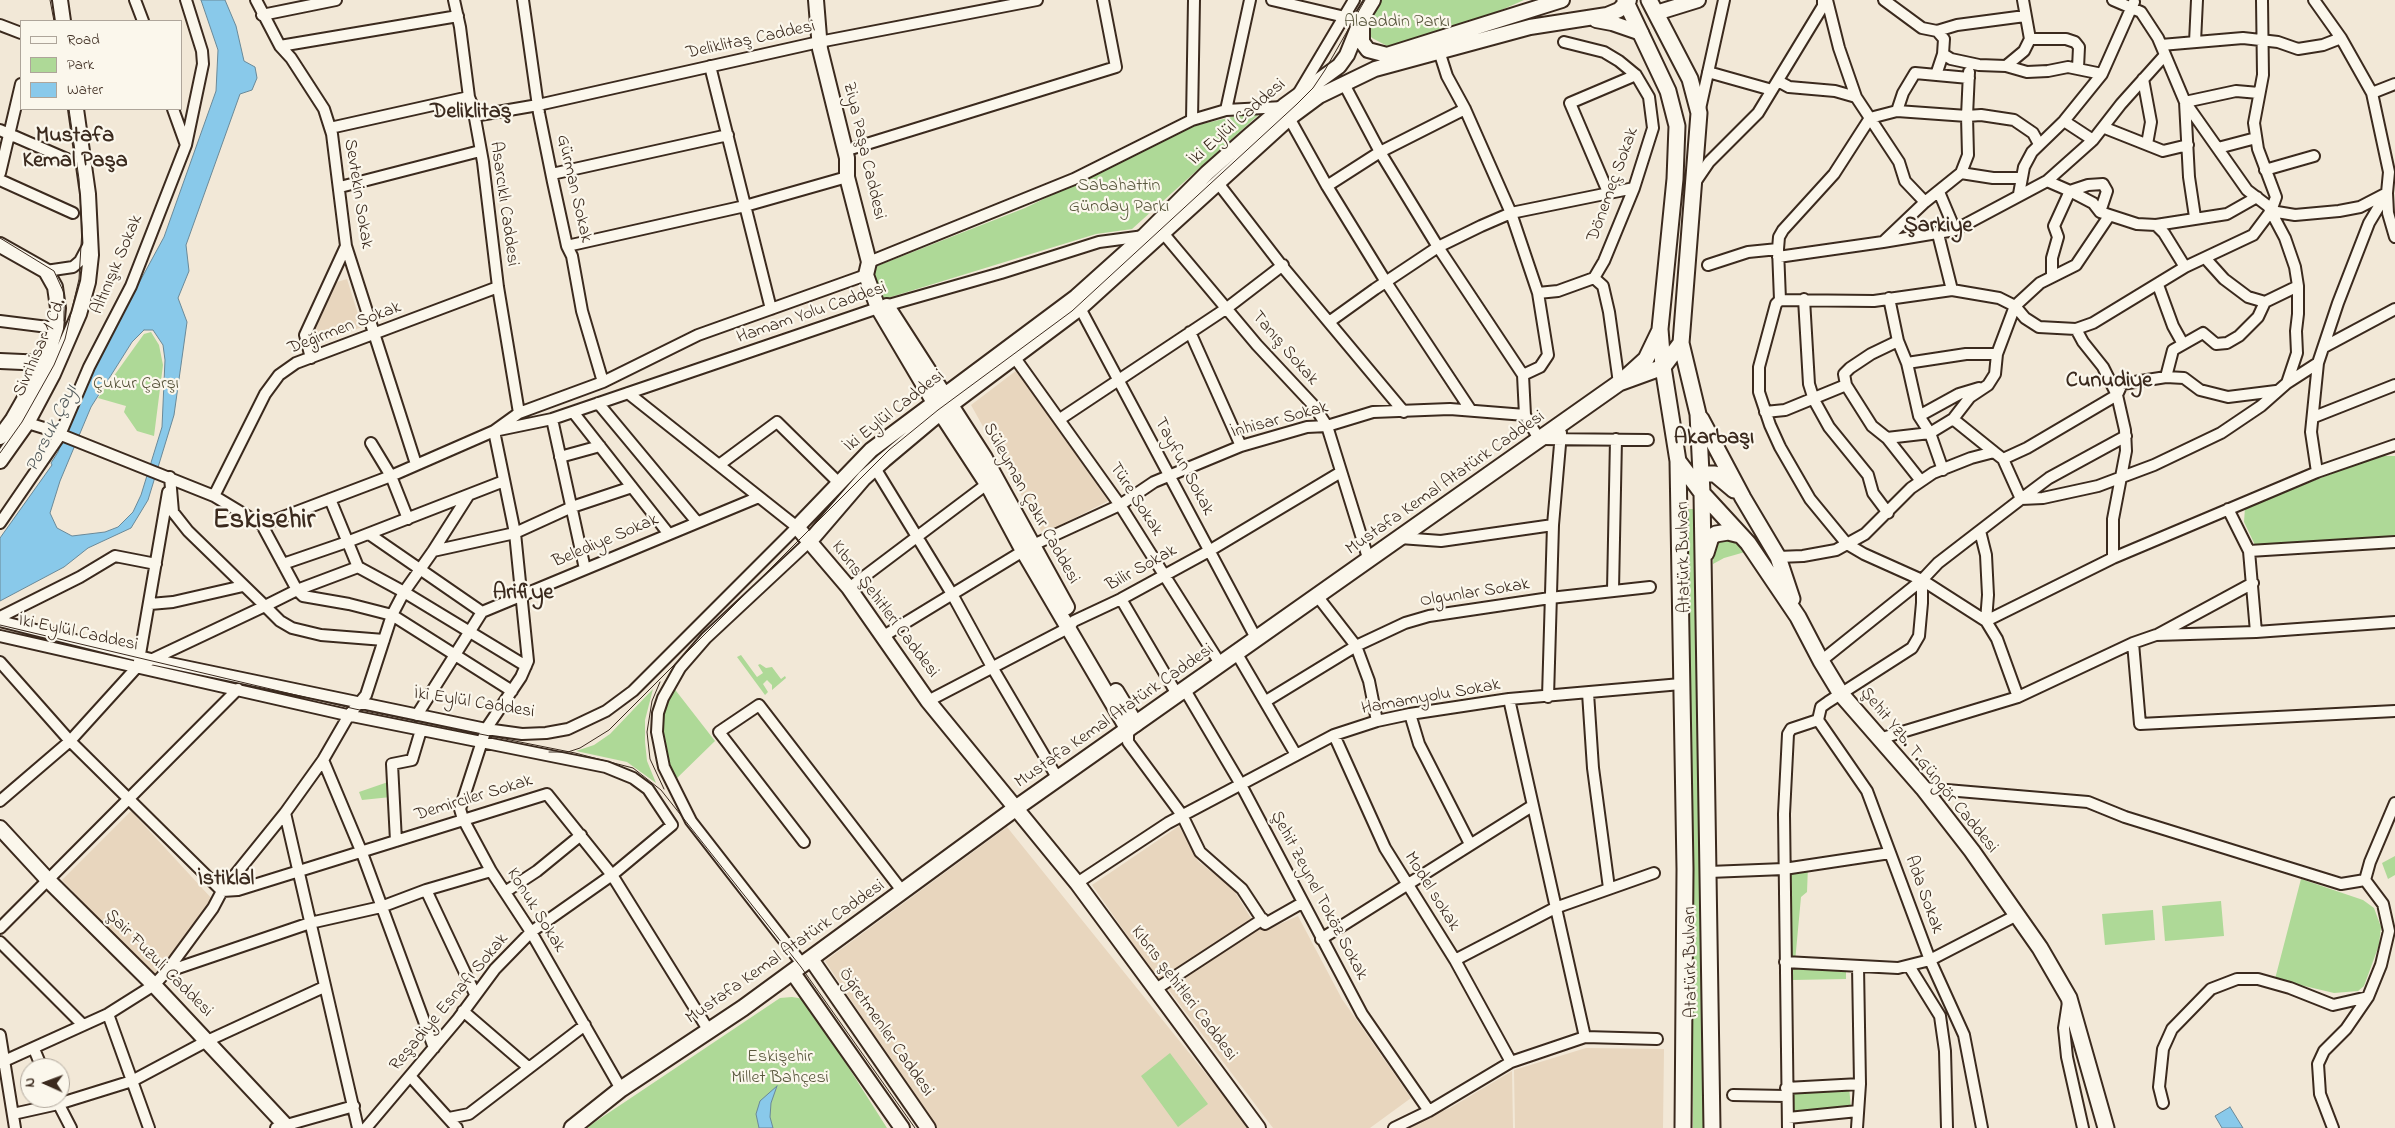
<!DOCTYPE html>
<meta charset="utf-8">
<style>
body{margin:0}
#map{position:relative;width:2395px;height:1128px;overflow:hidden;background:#f2e8d7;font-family:"Indie Flower",sans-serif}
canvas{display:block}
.legend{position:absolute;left:20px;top:20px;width:162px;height:90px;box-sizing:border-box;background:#fbf7ec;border:1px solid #aea59a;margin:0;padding:6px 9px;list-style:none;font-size:15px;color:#3b2a1e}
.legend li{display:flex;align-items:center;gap:10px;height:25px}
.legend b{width:25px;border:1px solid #aea59a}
.north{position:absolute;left:20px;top:1058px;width:50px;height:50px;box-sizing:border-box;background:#fbf7ec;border:1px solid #aea59a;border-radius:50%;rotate:272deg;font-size:14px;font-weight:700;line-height:20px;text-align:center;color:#3b2a1e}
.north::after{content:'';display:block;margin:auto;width:18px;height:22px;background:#3b2a1e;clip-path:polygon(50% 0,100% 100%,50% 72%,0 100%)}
</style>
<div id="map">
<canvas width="2395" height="1128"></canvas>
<ul class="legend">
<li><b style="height:6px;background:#fbf7ec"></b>Road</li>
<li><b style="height:14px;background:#aed997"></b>Park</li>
<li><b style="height:14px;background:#89c9ea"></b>Water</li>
</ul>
<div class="north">N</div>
</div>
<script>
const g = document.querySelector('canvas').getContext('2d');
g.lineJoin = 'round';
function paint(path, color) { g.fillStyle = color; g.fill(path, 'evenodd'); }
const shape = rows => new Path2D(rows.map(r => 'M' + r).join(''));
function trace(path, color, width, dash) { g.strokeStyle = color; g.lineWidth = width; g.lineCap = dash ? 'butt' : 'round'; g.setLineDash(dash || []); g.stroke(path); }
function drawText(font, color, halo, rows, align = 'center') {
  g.font = font + ' "Indie Flower",sans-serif'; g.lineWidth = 4.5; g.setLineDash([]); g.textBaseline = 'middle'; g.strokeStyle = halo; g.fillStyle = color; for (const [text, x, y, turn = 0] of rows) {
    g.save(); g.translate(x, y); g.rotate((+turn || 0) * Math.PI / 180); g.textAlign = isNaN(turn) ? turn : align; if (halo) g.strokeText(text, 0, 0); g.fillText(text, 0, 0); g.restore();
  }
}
const built = shape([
 [347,279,362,327,315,345,310,335,337,282],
 [1017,370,1108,501,1043,534,971,405],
 [131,811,214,901,154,976,62,880],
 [1179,826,1198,861,1233,889,1254,923,1159,981,1092,885],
 [1007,827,1240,1116,1247,1128,936,1128,825,961],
 [1298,916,1342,999,1411,1098,1370,1128,1273,1128,1165,985,1255,930,1266,930],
 [1586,1048,1664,1049,1663,1128,1515,1128,1514,1070],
 [1512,1071,1513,1128,1399,1128,1450,1108]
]);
const green = shape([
 [1382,0,1524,0,1454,31,1393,49,1372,38,1366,29],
 [1265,109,1132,229,1096,234,881,300,874,276,877,266,1025,208,1194,126],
 [151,332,159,345,163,365,154,436,137,431,124,412,126,406,98,398,144,334],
 [2378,456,2395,456,2395,537,2256,547,2244,522,2245,507],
 [1688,509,1693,509,1696,516,1704,947,1703,1128,1693,1128,1692,828,1685,511],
 [1730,538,1745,552,1724,558,1713,564,1714,544,1717,540],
 [741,655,757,677,763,673,758,665,760,664,766,668,772,667,781,679,785,676,786,678,772,690,772,685,767,680,763,684,768,692,765,695,737,657],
 [673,687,715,741,674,781,661,748,660,723,664,702],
 [653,689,645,720,645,742,647,761,656,783,627,762,576,751,594,745,610,734],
 [388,782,391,797,362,800,359,792],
 [2395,856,2395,875,2388,879,2382,863],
 [1808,866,1807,892,1801,897,1795,962,1785,962,1784,869],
 [2301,879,2363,900,2374,908,2381,927,2379,945,2364,986,2358,991,2334,993,2275,979],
 [2221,901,2224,936,2165,941,2162,906],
 [2153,910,2155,940,2105,945,2102,914],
 [1793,967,1846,972,1846,979,1793,980],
 [792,997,805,999,887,1128,586,1128,780,998],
 [1170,1053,1208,1104,1178,1127,1141,1076],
 [1849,1087,1851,1108,1790,1112,1790,1092]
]);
const water = shape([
 [201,0,225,0,236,26,244,61,255,67,257,78,252,90,240,94,186,245,189,271,178,298,187,322,174,415,148,500,131,528,88,548,64,567,0,601,0,538,52,465,51,463,58,452,83,386,164,237,216,91,218,50,201,0],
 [144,330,153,330,163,345,165,360,162,427,141,495,133,512,118,527,105,532,72,536,57,528,50,513,60,481,91,407,132,342,144,330],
 [777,1086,771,1103,770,1117,773,1128,759,1128,756,1114,760,1101,777,1086],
 [2230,1107,2243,1128,2222,1128,2215,1116,2230,1107]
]);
const street = shape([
 [135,0,143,21],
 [256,0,280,46,291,58,324,109,332,134,346,246,416,464],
 [454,0,460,27,469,97,473,107,483,162,498,287,519,413],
 [523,0,539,113,553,182,567,246,572,256,582,311,603,382],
 [1272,0,1345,17],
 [1827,0,1839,48,1856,97,1899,162,1905,181,1925,202],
 [1884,0,1922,28,1937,31,1944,39,1943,54,1951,59,1979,65,2006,66],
 [2023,0,2030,39,2024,51,2006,66,2027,72,2048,71,2068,67,2102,74],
 [2113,0,2141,12,2158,38,2185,102,2247,190,2268,206,2285,238,2295,267,2298,286,2298,314,2296,331,2297,353,2287,383],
 [2262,0,2263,75,2254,123,2258,149,2276,197,2271,211,2295,215,2339,211,2360,207,2387,193,2388,213,2395,237],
 [2314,0,2341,38,2372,93,2395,84],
 [262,15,336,0],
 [0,25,21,33],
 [1937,31,1957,25,2025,16],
 [2030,39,2066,39,2075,42,2079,47,2078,68],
 [1564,42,1604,52,1619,61,1636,75,1649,97,1653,128,1634,188,1604,261,1594,278,1603,286,1609,312,1619,383],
 [2195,42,2197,0],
 [2161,45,2243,38,2278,42,2298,49,2323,45,2341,38],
 [280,46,458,16],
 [1439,51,1447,76,1465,109,1511,213,1538,293,1548,355,1540,367,1523,375],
 [710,66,771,309],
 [1708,72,1772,90],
 [1936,75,1943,54],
 [1969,78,1915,73,1903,93,1897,111,1870,118,1834,174,1783,230,1779,237,1778,249,1780,300,1776,304,1759,367,1759,392,1770,425,1780,447,1810,499,1847,544,1864,554,1922,580,1986,621,1997,639,2018,697],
 [2143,79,2151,122,2147,144],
 [1778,81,1789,87,1835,91,1856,97],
 [1344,84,1380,152,1438,247,1523,375,1525,415,1539,439,1648,440],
 [1298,94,1354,0],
 [173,109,186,145],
 [1700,109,1724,0],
 [1226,110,1250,0],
 [1897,111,1967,116,1969,72],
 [474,116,538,105,819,42,1037,0],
 [1192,120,1194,0],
 [2064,121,2093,140],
 [330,128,469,97],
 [2105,128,2163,151,2188,145],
 [0,130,69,160],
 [2218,148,2256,138],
 [844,151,1116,67,1103,0],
 [2265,170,2314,156],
 [0,173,21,84],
 [1961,173,1993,178,2022,178],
 [552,174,728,135],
 [0,180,73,213],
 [2047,181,2093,140,2121,104,2165,55],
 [1218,183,1282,266,1404,412],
 [1694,184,1709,162,1758,113,1823,6,1823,0],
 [1327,186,1380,152,1465,109],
 [340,187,480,151],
 [1608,192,1570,103,1636,75],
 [2019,194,2024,167,2032,152,2064,121,2102,74,2134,2],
 [2195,217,2189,177,2185,102,2236,91,2259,93],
 [2156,225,2164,233,2185,267],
 [1955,230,2047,181,2070,191,2088,185,2103,184,2107,191,2100,212,2137,224,2156,225,2227,214,2257,197],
 [1163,233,1257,345,1314,406,1327,426,1369,561],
 [1938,234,1952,290],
 [1883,242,1955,230,1939,192],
 [567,246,745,206,847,177],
 [1778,257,1883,242,1925,202,1961,173,1968,155,1967,116,1981,115,2014,120,2033,133,2039,144],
 [2206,259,2224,279,2248,297,2265,302,2298,286],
 [869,262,1074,179,1192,120,1226,110,1283,107,1327,186,1386,282,1470,409],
 [1708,265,1748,252,1778,249],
 [46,271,73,267,80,261,89,244],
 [2052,276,2052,258,2058,237,2054,226,2070,191,2093,203,2100,212],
 [2158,285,2173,326,2183,344],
 [1538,293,1558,291,1594,278],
 [1804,299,1809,384,1814,400,1829,427,1868,475,1873,493,1888,513],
 [1780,300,1874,301,1952,290,1999,298,2015,306,2025,318,2039,327,2076,329,2093,323,2185,267,2253,235,2271,211],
 [1080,308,1257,640],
 [0,321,56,328],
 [1329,322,1375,289,1438,247,1481,226,1511,213,1634,188],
 [2076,329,2083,342,2103,367,2117,395,2125,430,2126,451,2113,519,2113,558],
 [1190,332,1241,446],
 [2324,347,2395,309],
 [311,358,305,335,346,246],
 [1015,358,1120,505,1221,665],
 [1907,363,1966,354,1997,354],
 [2166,377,2173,350,2203,333,2216,344,2227,343,2239,336,2258,317,2265,302],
 [1846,385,1844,374,1850,368,1871,354,1898,341],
 [598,403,697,522],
 [573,412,668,533],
 [1765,412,1785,410,1846,385,1872,426,1887,438,1930,433,1919,416,1907,363,1898,341,1889,298],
 [1919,416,1959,394,1979,388],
 [2314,417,2395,385],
 [552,419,585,569],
 [1060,419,1227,308,1283,265],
 [1953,419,1994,452],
 [21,421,44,428,214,496,262,525,297,590,303,596,349,604,392,615,512,691],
 [1887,438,1921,481],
 [371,443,391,476,408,519],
 [560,457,600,446],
 [2003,459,2021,499,2049,478,2126,436],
 [719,465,777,422,839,483],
 [875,468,952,594,992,667,1058,779],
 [1943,470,1930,433,1953,419,1970,397,1988,385,1995,374,1997,354,2015,306,2040,283,2076,265,2109,216],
 [2317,472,2395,445],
 [170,477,173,512,188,531,265,606,297,590,358,567],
 [214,496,265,394,279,375,296,363,498,287],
 [330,499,358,567,404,592,526,666],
 [2228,509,2249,551,2256,632],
 [0,523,59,437,89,367,131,286,186,145,203,64,202,51,186,0],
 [262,525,391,476,494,431,519,413,603,382,698,335,866,275],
 [1980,531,1986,555,1988,595,1986,621,2113,558,2317,472,2311,432,2318,363,2338,303,2369,223,2387,193,2389,172,2372,93],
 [369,534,482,612,759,497],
 [1400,538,1441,541,1553,525],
 [433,551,515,533,572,507,632,487],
 [2249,551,2395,542],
 [1778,557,1803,556,1836,550,1865,534,1911,488,1933,473,1971,458,1994,452,2003,459,2027,448,2117,395,2122,384,2166,377,2184,378,2200,390,2228,397,2276,391],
 [283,564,347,542,504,481],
 [1922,580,1922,603,1919,636,1912,648,1828,702,1821,707,1818,720,1867,791,1930,960,1964,1035,1982,1128],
 [849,588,987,484],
 [1613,590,1616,439],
 [1318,597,1356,646,1369,681,1377,721],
 [1121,599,1178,696],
 [150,604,173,602,243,586],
 [0,617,80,577,115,556,156,564],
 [0,621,151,659,486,729,522,734,546,733,568,729,606,711,633,691,797,527,628,393],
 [2157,635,2253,583],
 [0,636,347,715,606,767,633,778,648,789,672,825,612,875,531,932,495,969,458,1019,366,1128],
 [882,637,1033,545,1120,505,1154,482,1241,446,1307,427,1327,426,1373,412,1450,409,1525,415],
 [2133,643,2140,724,2395,711],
 [1237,654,1295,753],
 [139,660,168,492],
 [1821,661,1922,580,1938,563,2021,499,2043,498,2098,486,2154,465,2221,433,2261,406,2287,383,2318,363],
 [0,662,70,741,222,891],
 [1185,690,1240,783,1362,1014,1429,1111],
 [1588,693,1593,768,1609,888],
 [1548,697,1553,525,1561,433],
 [1509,699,1585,1037],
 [928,701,1068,628,1074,621,1121,599,1209,551,1341,472],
 [1266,701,1356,646,1405,623,1429,616,1550,598,1650,587],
 [1410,714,1419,744,1470,844],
 [417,715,482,612],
 [1128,730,1128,742,1182,815,1200,852,1242,889,1265,924,1302,903],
 [1334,735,1385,848,1455,960,1511,1062],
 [1879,739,2018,697,2133,643,2156,635,2256,632,2395,622],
 [323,760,362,853,434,1048],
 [1923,788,2088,802,2125,817,2341,884,2365,880,2383,904,2389,931,2381,965,2368,997,2346,1029,2324,1051,2318,1064,2320,1094,2333,1128],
 [0,801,70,741,138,666,265,606,280,621,292,628,321,635,384,640],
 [285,813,358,1128],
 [396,841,392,764,412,760,421,730],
 [804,842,719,732,759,705,903,892],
 [1709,872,1784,869,1890,853],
 [2365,880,2370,862,2395,803],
 [1077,883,1168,823,1334,735,1377,721,1410,714,1509,699,1681,684],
 [426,890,475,994],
 [222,891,238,890,547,794,612,875,709,1031],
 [505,892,537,871,581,835],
 [0,928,238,689],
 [1321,939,1532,806],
 [0,942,83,1025],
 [1455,960,1555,908,1654,873],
 [1785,962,1898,968,1930,960,2017,915],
 [803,965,691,821,664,767,657,732,658,713,663,698,680,668,706,638,810,541],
 [1909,966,1940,1016,1945,1051,1947,1128],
 [166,972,310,923,381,907,426,890,491,871],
 [1156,989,1263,919],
 [2068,1002,2064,1028,2067,1057,2083,1128],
 [463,1011,528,1067],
 [108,1014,149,1128],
 [0,1035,15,1128],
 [34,1049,42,1068],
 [0,1063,108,1014,154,985,166,972,213,908,222,891,285,813,323,760,349,715,366,695,392,615,404,592,433,551,468,496],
 [410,1076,457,1128],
 [1786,1088,1860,1084],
 [621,1089,531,932,491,871,463,819,460,809,486,729,521,677,528,661,515,533,494,431,552,419,878,308,1001,273,1099,242,1144,236],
 [1733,1095,1786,1096],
 [56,1099,71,1128],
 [2163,1103,2159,1087,2163,1049,2172,1029,2211,989,2237,979,2258,979,2290,988,2333,1005,2368,997],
 [13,1114,58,1104,132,1081,207,1041,324,987],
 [449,1118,469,1114,585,1025],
 [1788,1118,1858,1111],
 [276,1128,354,1106],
 [1394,1128,1429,1111,1511,1062,1585,1037,1657,1039],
 [1788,1128,1784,814,1788,734,1791,729,1818,720],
 [1857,1128,1860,1084,1858,966]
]);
const secondary = shape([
 [60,0,63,21],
 [816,0,820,49,847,158,847,177,869,262,866,275,878,308,936,406,987,484,1023,551,1128,730],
 [1656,13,1698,0],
 [1596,20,1612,23,1641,33],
 [1362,24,1362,42,1368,50,1387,55,1562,0],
 [0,245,46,271,55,287,58,308,56,328,45,363,13,419,0,437],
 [887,306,985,458,1067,607],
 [0,361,45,363],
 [0,461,27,423,53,374,79,314,88,282,91,255,88,194,76,109],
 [810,541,864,478,884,460,940,413,1080,308,1288,119,1319,96,1375,69,1530,27,1607,15,1619,10,1629,0],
 [1116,691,1136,724],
 [0,828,48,880,154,985,288,1128],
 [811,959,928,1128],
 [793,973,902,1128],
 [1258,1128,1077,883,928,701,849,588,797,527,871,450,1076,297,1144,236,1207,173,1250,135,1284,106,1339,66,1347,55,1362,18,1373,0]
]);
const primary = shape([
 [1625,0,1668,91,1677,126,1675,179,1660,329,1663,367,1678,461,1685,869,1683,1128],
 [1649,0,1690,79,1699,113,1681,343,1698,414,1702,493,1712,1128],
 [1624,379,1646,359,1659,332],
 [1701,419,1743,498,1778,557,1792,599],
 [1678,461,1702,493,1748,543,1798,617,1821,661,1841,694,1923,788,1972,851,2040,948,2069,998,2106,1128],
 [1694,477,1701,474,1715,474,1734,490],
 [1706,553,1711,537,1716,534,1728,532,1740,535],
 [572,1128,621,1089,743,1008,1016,808,1619,383,1663,367,1681,343]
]);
const tram = shape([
 [50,0,54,21],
 [0,238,54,271,64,293,64,321],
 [0,453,22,422,54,365,65,339,79,279,82,229,79,179,69,109],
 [0,625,355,709,575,753,633,768,661,790,801,967,915,1128],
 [660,682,652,701,647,732,650,759,664,789],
 [549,752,568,752,580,748,609,730,889,450,938,410,1072,311,1297,104,1313,88,1325,70,1365,0]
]);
const parkNames = [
 ["Alaaddin Parkı",1397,23],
 ["Sabahattin",1119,187],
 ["Günday Parkı",1119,208],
 ["Çukur Çarşı",136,385],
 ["Eskişehir",780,1058],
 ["Millet Bahçesi",780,1079]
];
const streetNames = [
 ["Deliklitaş Caddesi",751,41,-12],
 ["İki Eylül Caddesi",1238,123,-41],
 ["Ziya Paşa Caddesi",863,151,77],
 ["Dönemeç Sokak",1614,185,-70],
 ["Gürman Sokak",573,189,77],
 ["Sevtekin Sokak",357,194,81],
 ["Asarcıklı Caddesi",503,204,82],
 ["Altınışık Sokak",118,265,-67],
 ["Hamam Yolu Caddesi",812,314,-19],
 ["Değirmen Sokak",345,329,-21],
 ["Sivrihisar 1 Cd.",41,348,-66],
 ["Tanış Sokak",1284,349,49],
 ["İki Eylül Caddesi",895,412,-38],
 ["İnhisar Sokak",1280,421,-15],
 ["Tayfun Sokak",1183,467,62],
 ["Mustafa Kemal Atatürk Caddesi",1446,484,-35],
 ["Türe Sokak",1135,500,57],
 ["Süleyman Çakır Caddesi",1030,504,61],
 ["Belediye Sokak",606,542,-23],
 ["Atatürk Bulvarı",1685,557,-91],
 ["Bilir Sokak",1142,569,-29],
 ["Olgunlar Sokak",1475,594,-9],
 ["Kıbrıs Şehitleri Caddesi",884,610,53],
 ["İki Eylül Caddesi",78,634,12],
 ["Hamamyolu Sokak",1431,698,-10],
 ["İki Eylül Caddesi",474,704,9],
 ["Mustafa Kemal Atatürk Caddesi",1115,717,-35],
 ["Şehit Yzb. T.Güngör Caddesi",1928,771,51],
 ["Demirciler Sokak",474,799,-17],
 ["Model sokak",1431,892,58],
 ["Ada Sokak",1923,895,70],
 ["Şehit Zeynel Toköz Sokak",1318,896,62],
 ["Konuk Sokak",535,911,58],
 ["Mustafa Kemal Atatürk Caddesi",786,953,-35],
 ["Atatürk Bulvarı",1692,962,-91],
 ["Şair Fuzuli Caddesi",158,964,45],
 ["Kıbrıs şehitleri Caddesi",1183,994,53],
 ["Reşadiye Esnafı Sokak",450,1003,-50],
 ["Öğretmenler Caddesi",885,1033,55]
];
const waterNames = [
 ["Porsuk Çayı",53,429,-64]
];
const districtNames = [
 ["Deliklitaş",471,113],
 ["Mustafa",75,137],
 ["Kemal Paşa",75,162],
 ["Şarkiye",1938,227],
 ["Cunudiye",2109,382],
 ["Akarbaşı",1714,439],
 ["Arifiye",523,594],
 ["İstiklal",226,880]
];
const townNames = [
 ["Eskisehir",264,522]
];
paint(built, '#e8d6be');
paint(green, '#aed997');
paint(water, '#89c9ea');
trace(water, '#6a8998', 1);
trace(street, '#3b2a1e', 14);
trace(secondary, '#3b2a1e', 18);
trace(primary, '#3b2a1e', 19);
trace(street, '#fbf7ec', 10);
trace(secondary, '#fbf7ec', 14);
trace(primary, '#fbf7ec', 15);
trace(tram, '#3b2a1e', 1);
drawText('18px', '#58563c', '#fbf7ec', parkNames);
drawText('18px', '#3b2a1e', '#fbf7ec', streetNames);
drawText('italic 19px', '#525a5b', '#fbf7ec', waterNames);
drawText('bold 22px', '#3b2a1e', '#fbf7ec', districtNames);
drawText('bold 28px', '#3b2a1e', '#fbf7ec', townNames);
</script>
